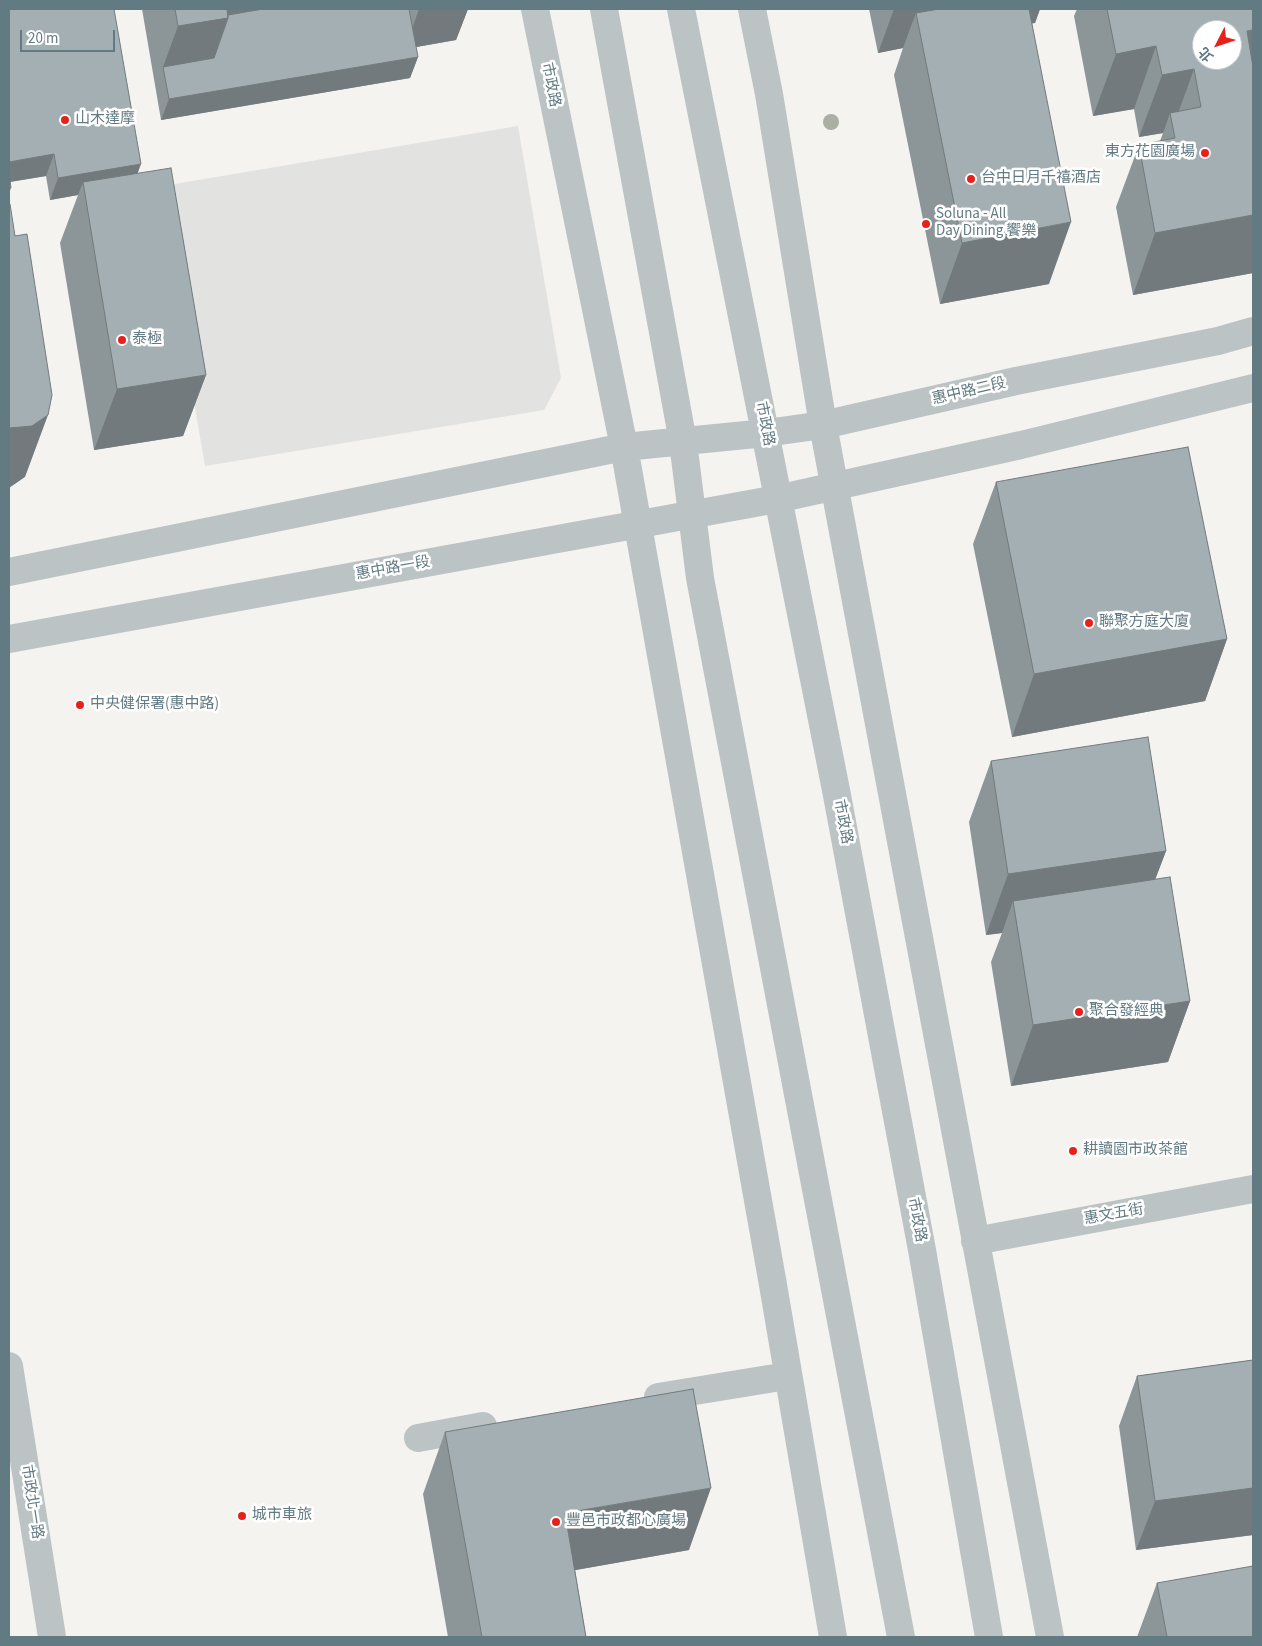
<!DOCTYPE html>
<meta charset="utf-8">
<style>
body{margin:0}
#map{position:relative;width:1262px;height:1646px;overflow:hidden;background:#f4f3f0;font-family:"Source Sans 3","Noto Sans TC",sans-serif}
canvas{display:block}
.frame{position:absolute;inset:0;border:10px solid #627a82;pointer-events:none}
.north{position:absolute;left:1192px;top:20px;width:50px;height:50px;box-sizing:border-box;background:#fff;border:1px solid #c0cacd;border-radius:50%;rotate:229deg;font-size:14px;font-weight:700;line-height:20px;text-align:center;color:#627a82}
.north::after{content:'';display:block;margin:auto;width:18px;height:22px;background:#e8201c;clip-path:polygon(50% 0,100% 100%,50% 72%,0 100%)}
.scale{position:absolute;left:20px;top:30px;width:95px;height:22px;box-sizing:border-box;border:2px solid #627a82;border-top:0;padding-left:6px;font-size:15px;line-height:18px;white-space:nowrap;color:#627a82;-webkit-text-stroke:4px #fff;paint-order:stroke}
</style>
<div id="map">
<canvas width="1262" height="1646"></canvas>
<div class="frame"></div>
<div class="north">北</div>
<div class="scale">20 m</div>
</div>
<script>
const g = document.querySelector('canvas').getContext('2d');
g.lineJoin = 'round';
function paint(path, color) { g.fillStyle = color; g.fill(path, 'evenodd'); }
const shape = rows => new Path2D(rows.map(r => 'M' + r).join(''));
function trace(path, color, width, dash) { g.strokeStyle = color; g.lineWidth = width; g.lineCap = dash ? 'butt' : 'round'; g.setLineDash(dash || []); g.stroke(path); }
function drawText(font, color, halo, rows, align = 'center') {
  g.font = font + ' "Source Sans 3","Noto Sans TC",sans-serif'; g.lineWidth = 5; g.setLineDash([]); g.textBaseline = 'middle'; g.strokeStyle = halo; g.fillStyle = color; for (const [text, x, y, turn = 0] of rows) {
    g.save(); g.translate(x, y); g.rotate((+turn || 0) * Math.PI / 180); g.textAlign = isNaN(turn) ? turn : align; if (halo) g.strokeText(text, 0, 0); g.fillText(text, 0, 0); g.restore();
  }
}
const built = shape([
 [518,126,561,378,544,410,205,466,157,187]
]);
const minor = shape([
 [535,9,624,447,772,1279,833,1637],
 [604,9,683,442,700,578,901,1637],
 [681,9,836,790,922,1250,989,1637],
 [752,9,769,94,823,425,1050,1637],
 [9,572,624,447,766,433,823,425,1016,381,1218,341,1253,331],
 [9,639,777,499,1021,445,1253,388],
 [975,1241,1253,1189],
 [9,1366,52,1637],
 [658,1397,787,1376],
 [418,1438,483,1426]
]);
const trees = [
 [831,122]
];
const wall = shape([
 [9,9,138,173,206,375,183,436,94,450,60,243,78,195,50,200,46,176,10,182,11,188,9,194],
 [142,9,468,9,456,40,416,47,418,57,410,78,161,120],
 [869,9,1040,9,1035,23,1032,23,1049,284,940,304,894,75,903,48,878,53],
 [1077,9,1253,9,1253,273,1133,295,1116,207,1139,145,1160,141,1163,133,1139,137,1134,109,1093,116,1074,16],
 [996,482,1227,639,1205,701,1012,737,973,544],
 [991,761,1166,851,1155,879,1190,1001,1168,1062,1011,1086,991,962,1002,933,986,935,969,822],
 [1253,1360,1253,1535,1136,1550,1119,1426,1137,1376],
 [445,1432,689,1550,575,1570,586,1637,448,1637,423,1494],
 [1157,1583,1253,1637,1137,1637]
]);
const shadedWall = shape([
 [210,9,286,9,206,80,163,67,178,26],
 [419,9,468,9,456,40,405,49],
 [894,9,953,9,916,13,903,48,878,53],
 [978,9,1040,9,1035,23,969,35],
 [1253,30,1253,88,1247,31],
 [1156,46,1134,109,1093,116,1116,54],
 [418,57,410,78,161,120,169,99],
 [1194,69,1173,127,1170,113,1163,133,1139,137,1162,75],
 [54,154,46,176,9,182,9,162],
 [141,164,133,186,83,182,78,195,50,200,58,178],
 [1253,215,1253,273,1133,295,1155,233],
 [1071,222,1049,284,940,304,962,243],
 [206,375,183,436,94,450,117,389],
 [48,415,25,477,9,488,9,428],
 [1227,639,1205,701,1012,737,1034,674],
 [1166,851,1143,912,1013,901,1002,933,986,935,1008,874],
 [1190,1001,1168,1062,1011,1086,1033,1025],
 [711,1488,689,1550,542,1576,565,1513],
 [1253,1488,1253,1535,1136,1550,1155,1501]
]);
const building = shape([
 [9,9,114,9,141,164,58,178,54,154,9,162,9,9],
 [175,9,227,9,228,18,178,26,175,9],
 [263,9,409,9,418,57,169,99,163,67,214,58,228,18,228,15,263,9],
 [939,9,1029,9,1071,222,962,243,916,13,939,9],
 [1107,9,1253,9,1253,30,1247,31,1253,67,1253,215,1155,233,1139,145,1175,138,1170,113,1201,107,1194,69,1162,75,1156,46,1116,54,1107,9],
 [1202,30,1232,30,1232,60,1202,60,1202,30],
 [171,168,206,375,117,389,83,182,171,168],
 [9,173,11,188,9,188,9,173],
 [9,204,10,204,15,236,27,234,52,395,48,415,32,426,9,428,9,204],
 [1188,447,1227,639,1034,674,996,482,1188,447],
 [1148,737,1166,851,1008,874,991,761,1148,737],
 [1170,877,1190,1001,1033,1025,1013,901,1170,877],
 [1253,1360,1253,1488,1155,1501,1137,1376,1253,1360],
 [693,1389,711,1488,565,1513,586,1637,482,1637,445,1432,693,1389],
 [1253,1566,1253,1637,1167,1637,1157,1583,1253,1566]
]);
const markers = [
 [65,120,5,"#e8201c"],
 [1205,153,5,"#e8201c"],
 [971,179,5,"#e8201c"],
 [926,224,5,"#e8201c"],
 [122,340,5,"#e8201c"],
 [1089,623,5,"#e8201c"],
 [80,705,5,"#e8201c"],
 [1079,1012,5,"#e8201c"],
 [1073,1151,5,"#e8201c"],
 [242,1516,5,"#e8201c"],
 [556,1522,5,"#e8201c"]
];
const streetNames = [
 ["市政路",550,85,79],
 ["惠中路二段",969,392,-13],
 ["市政路",764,424,79],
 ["惠中路一段",393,569,-10],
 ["市政路",842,822,79],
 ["惠文五街",1114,1215,-10],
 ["市政路",916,1220,79],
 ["市政北一路",31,1502,81]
];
const poiNames = [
 ["山木達摩",75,120],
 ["東方花園廣場",1195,153,"right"],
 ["台中日月千禧酒店",981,179],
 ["Soluna - All",936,215],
 ["Day Dining 饗樂",936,232],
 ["泰極",132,340],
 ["聯聚方庭大廈",1099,623],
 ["中央健保署(惠中路)",90,705],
 ["聚合發經典",1089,1012],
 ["耕讀園市政茶館",1083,1151],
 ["城市車旅",252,1516],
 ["豐邑市政都心廣場",566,1522]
];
paint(built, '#e2e3e1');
trace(minor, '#bcc3c5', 28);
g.fillStyle = '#a9b0a1';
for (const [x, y] of trees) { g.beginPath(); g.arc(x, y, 8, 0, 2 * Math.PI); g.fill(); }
paint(wall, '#8c9699');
paint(shadedWall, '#727a7d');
paint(building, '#a3afb2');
trace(building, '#727a7d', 1);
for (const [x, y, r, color] of markers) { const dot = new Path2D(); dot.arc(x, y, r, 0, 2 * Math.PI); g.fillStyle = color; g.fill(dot); trace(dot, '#fff', 2); }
drawText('15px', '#627a82', '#fff', streetNames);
drawText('15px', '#627a82', '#fff', poiNames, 'left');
</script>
